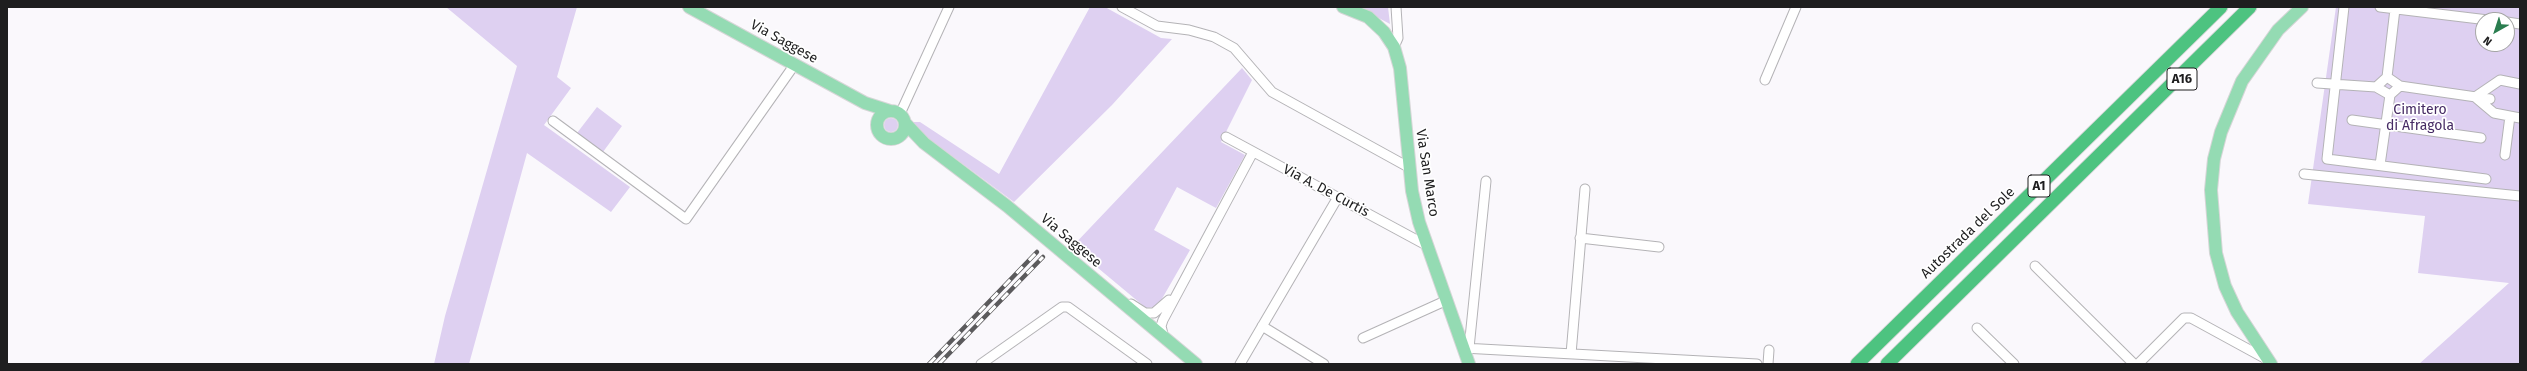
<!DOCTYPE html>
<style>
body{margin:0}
#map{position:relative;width:2527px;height:371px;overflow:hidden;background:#faf8fc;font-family:"Fira Sans",sans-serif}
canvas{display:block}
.frame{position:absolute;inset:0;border:8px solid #1e1e1f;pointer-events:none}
.north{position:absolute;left:2475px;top:12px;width:40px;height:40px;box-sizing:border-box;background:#fff;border:1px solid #a5a5a5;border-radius:50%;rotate:219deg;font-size:11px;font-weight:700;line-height:16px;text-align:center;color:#1e1e1f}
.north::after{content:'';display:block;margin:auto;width:14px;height:18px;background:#2a7d4f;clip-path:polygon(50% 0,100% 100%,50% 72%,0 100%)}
</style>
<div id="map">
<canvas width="2527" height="371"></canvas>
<div class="frame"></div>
<div class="north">N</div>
</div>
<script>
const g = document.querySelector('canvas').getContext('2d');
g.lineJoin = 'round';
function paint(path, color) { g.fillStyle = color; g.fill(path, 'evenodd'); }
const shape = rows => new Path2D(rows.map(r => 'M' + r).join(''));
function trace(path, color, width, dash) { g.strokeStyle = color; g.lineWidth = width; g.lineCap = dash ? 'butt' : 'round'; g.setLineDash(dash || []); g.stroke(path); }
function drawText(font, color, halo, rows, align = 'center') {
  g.font = font + ' "Fira Sans",sans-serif'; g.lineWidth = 3.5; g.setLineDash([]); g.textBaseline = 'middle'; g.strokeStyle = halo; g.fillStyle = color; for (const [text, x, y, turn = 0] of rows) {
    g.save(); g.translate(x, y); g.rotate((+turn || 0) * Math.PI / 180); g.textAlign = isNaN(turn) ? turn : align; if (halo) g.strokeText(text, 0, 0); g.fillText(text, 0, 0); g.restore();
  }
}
const green = shape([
 [446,7,577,7,557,77,571,88,544,125,630,187,611,212,527,153,469,364,434,364,445,316,517,66],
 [1090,7,1105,7,1161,38,1172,39,1112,105,1014,202,917,130,912,122,920,122,999,174],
 [1358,7,1388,7,1390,24],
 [2336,7,2520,7,2520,364,2419,364,2509,283,2418,273,2425,216,2308,204],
 [2483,20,2507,20,2507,44,2483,44],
 [1242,68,1252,80,1221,142,1245,155,1216,208,1177,187,1154,230,1190,250,1159,304,1156,307,1146,308,1086,258,1070,249],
 [597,107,622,126,603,152,577,133],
 '884 125a7 7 0 1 1 14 0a7 7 0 1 1-14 0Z'
]);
const minor = shape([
 [1122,7,1157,26,1189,30,1214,37,1234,48,1272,92,1410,168],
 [2344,7,2327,159,2486,179],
 [2380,7,2488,20],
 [2507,22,2520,24],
 [1394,47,1398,38,1396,7],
 [2387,77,2395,9],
 [1765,80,1796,7],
 [2317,83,2376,87,2387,77,2400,86,2390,95,2376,87],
 [2520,84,2500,80,2475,97,2494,113,2520,118],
 [2400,86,2490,99],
 [900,114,949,7],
 [2352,120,2481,138],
 [553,121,686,219,795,64],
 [1226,137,1426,245],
 [2505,155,2510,116],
 [2380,165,2390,95],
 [2304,174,2520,196],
 [1580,238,1659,247],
 [2035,266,2134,364],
 [1131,304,1145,313,1154,313,1169,300],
 [1262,326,1324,364],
 [1977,328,2014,364],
 [1164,338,1161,326,1163,320,1253,152],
 [1363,338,1445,301],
 [1463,348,1757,364],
 [1469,348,1486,181],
 [1571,354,1585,189],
 [981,364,1062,307,1068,307,1147,364],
 [1240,364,1338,197],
 [1768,364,1769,350],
 [2138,364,2184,318,2191,318,2268,360]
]);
const major = shape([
 [689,7,865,103,890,111],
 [1343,7,1368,17,1384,32,1394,47,1400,68,1412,191,1419,222,1469,364],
 '877 125a14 14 0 1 1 28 0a14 14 0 1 1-28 0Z',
 [906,124,924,143,1007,206,1196,364],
 [2271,364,2237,312,2225,286,2216,253,2211,190,2214,159,2221,132,2242,81,2278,30,2302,7]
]);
const highway = shape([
 [1857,364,2221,7],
 [1887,364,2250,7]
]);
const rail = shape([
 [929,364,1037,252],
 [939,364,1043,257]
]);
const shields = [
 [2182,79,30],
 [2039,186,22]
];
const shieldNames = [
 ["A16",2182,79],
 ["A1",2039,186]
];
const streetNames = [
 ["Via Saggese",784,42,29],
 ["Via San Marco",1427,173,81],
 ["Via A. De Curtis",1326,191,28],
 ["Autostrada del Sole",1968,233,-44],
 ["Via Saggese",1071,241,40]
];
const parkNames = [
 ["Cimitero",2420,110],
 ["di Afragola",2420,126]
];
paint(green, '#ded0f1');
trace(minor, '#b4b3b6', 11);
trace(major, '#d6d6d7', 14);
trace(highway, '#d6d6d7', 15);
trace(minor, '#fff', 9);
trace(major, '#94dbb3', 12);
trace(highway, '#4dc380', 13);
trace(rail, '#5b5a5c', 4.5);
trace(rail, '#fff', 3, [9]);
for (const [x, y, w] of shields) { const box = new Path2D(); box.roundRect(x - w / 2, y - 11, w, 22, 3); g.fillStyle = '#fff'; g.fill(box); trace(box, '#1e1e1f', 1); }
drawText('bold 13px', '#1e1e1f', null, shieldNames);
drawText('14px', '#1e1e1f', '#fff', streetNames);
drawText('14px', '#462b64', '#fff', parkNames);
</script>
